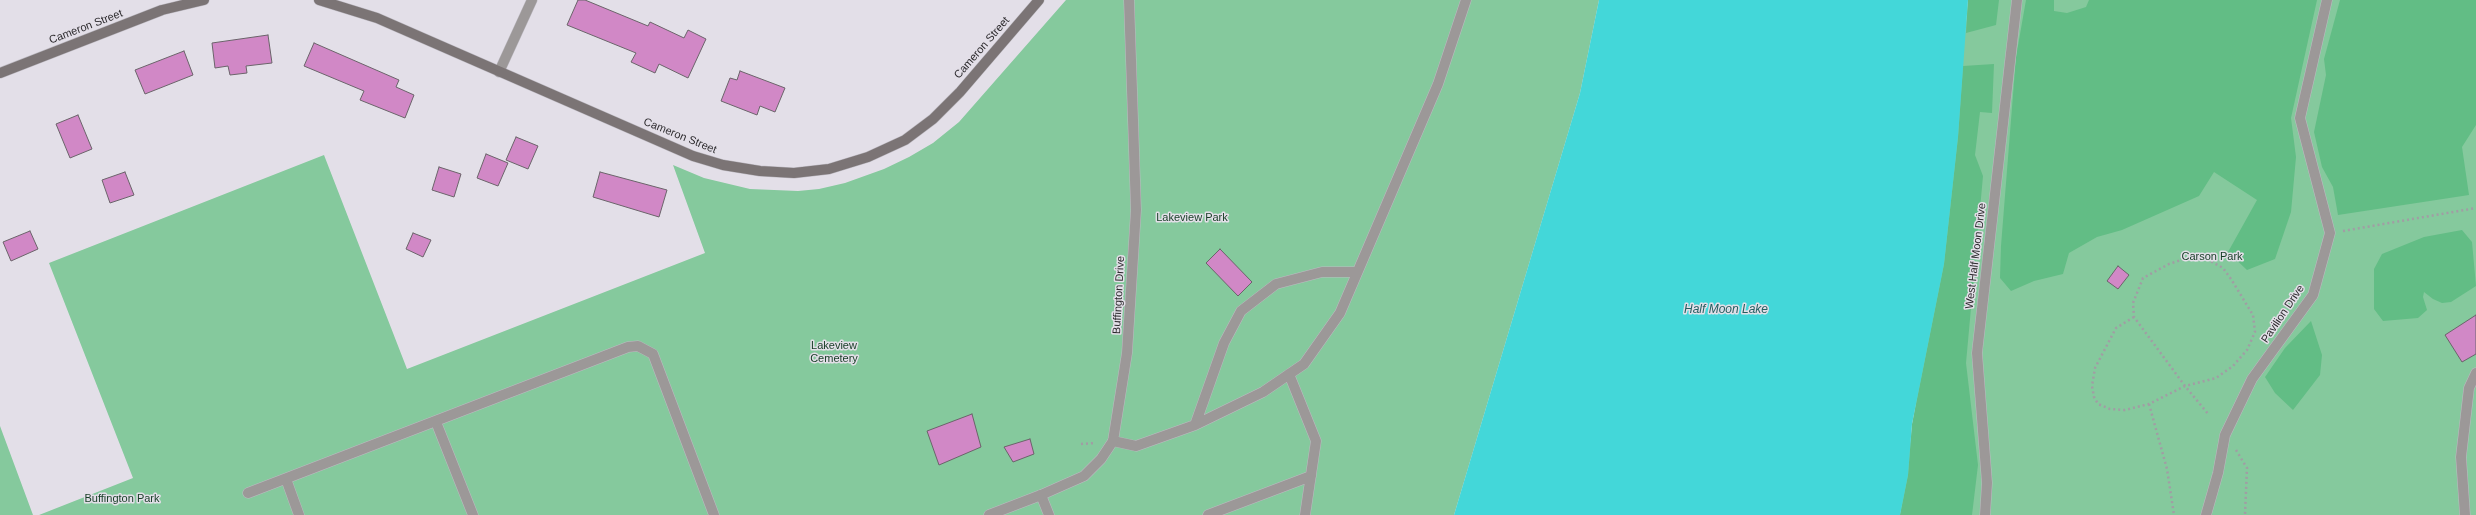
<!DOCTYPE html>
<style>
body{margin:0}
canvas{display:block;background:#e3dfe8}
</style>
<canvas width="2476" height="515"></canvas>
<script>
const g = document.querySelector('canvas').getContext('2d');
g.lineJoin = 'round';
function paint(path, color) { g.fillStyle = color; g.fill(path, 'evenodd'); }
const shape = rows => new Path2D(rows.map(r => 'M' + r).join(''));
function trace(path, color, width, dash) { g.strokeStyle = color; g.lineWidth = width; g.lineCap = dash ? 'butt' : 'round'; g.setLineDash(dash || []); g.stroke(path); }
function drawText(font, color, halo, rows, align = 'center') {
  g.font = font + ' Arial,sans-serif'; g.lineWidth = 3; g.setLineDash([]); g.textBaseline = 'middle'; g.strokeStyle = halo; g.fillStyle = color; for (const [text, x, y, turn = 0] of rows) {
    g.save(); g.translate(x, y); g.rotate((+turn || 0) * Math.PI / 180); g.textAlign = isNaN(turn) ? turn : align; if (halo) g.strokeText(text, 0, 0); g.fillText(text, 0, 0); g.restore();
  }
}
const green = shape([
 [1066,0,1599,0,1580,93,1454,515,39,515,133,478,49,263,324,155,407,369,705,253,673,165,704,178,750,189,798,191,819,189,845,183,884,169,909,157,933,143,959,122],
 [1968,0,2476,0,2476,515,1900,515,1960,89],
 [0,426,33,515,0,515]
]);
const forest = shape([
 [1968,0,1999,0,1996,25,1966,33],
 [2026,0,2054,0,2054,11,2067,13,2086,7,2089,0,2317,0,2291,118,2296,157,2291,212,2275,259,2247,270,2228,252,2257,200,2214,172,2199,196,2122,230,2097,237,2069,253,2063,274,2034,281,2011,291,2000,278,2001,246,2016,57],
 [2340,0,2476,0,2476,125,2462,147,2469,195,2338,215,2333,187,2322,167,2314,132,2326,75,2324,59],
 [1994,64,1992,113,1980,112,1975,155,1983,176,1966,363,1978,465,1972,515,1900,515,1908,475,1912,424,1944,264,1958,137,1963,66],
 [2462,230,2472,242,2476,286,2451,302,2442,303,2433,299,2424,292,2423,297,2427,310,2418,318,2383,321,2374,309,2374,269,2382,254,2424,237],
 [2311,321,2322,355,2320,375,2293,410,2275,393,2265,377,2285,348]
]);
const water = shape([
 [1599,0,1968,0,1958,137,1944,264,1912,424,1908,475,1900,515,1454,515,1580,93]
]);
const building = shape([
 [578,0,585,0,648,26,650,22,684,38,688,30,706,39,688,78,659,64,655,73,631,62,636,53,567,25,578,0],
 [268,35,272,63,246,66,247,73,230,75,228,66,215,68,212,43,268,35],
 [314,43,399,80,396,87,414,95,405,118,360,100,364,91,304,66,314,43],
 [184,51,193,75,145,94,135,70,184,51],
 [740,71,785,88,775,112,760,106,757,115,721,101,730,78,737,80,740,71],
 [78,115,92,149,70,158,56,124,78,115],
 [516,137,538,146,528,169,506,160,516,137],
 [486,154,508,163,498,186,477,178,486,154],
 [439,167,461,174,454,197,432,190,439,167],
 [125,172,134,195,110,203,102,180,125,172],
 [600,172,667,190,659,217,593,197,600,172],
 [30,231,38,249,11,261,3,242,30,231],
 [413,233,431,240,423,257,406,249,413,233],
 [1220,249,1252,282,1238,296,1206,263,1220,249],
 [2118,266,2129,275,2118,289,2107,281,2118,266],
 [2476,315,2476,354,2462,362,2445,335,2476,315],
 [972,414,981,447,939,465,927,431,972,414],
 [1030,439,1034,454,1013,462,1004,447,1030,439]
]);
const path = shape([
 [2343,231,2476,208],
 [2134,317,2116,328,2095,368,2092,386,2094,397,2098,404,2110,409,2125,410,2149,404,2185,386,2216,378,2233,366,2247,350,2255,332,2253,315,2231,279,2223,268,2207,259,2184,259,2169,264,2143,278,2133,303,2134,317,2185,386,2209,415],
 [2149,404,2167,469,2174,515],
 [1081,444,1095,443],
 [2236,450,2247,468,2245,515]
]);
const lane = shape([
 [1289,374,1316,441,1305,515],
 [436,422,473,515],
 [1195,425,1224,343,1241,311,1276,284,1322,272,1357,272],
 [1113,441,1136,446,1195,425,1263,392,1304,364,1340,313,1438,84,1466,0],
 [286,479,299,515],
 [248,493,628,347,638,346,653,354,714,515],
 [1041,495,1049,515],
 [1208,515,1311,476],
 [2465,515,2461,457,2469,388,2476,373]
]);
const street = shape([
 [499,72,532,0],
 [989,515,1041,495,1084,476,1101,459,1113,441,1127,353,1136,210,1129,0],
 [1985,515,1987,483,1977,353,2017,0],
 [2206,515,2218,473,2225,435,2252,379,2313,295,2330,233,2300,118,2327,0]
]);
const secondary = shape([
 [319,0,377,18,693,156,723,165,760,171,794,173,829,169,868,157,905,140,933,119,960,92,1039,0],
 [0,73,162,10,204,0]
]);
const streetNames = [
 ["Cameron Street",86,27,-21],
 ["Cameron Street",982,48,-49],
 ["Cameron Street",680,136,22],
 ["West Half Moon Drive",1976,256,-83],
 ["Buffington Drive",1119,295,-87],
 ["Pavilion Drive",2283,314,-56]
];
const parkNames = [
 ["Lakeview Park",1192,218],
 ["Carson Park",2212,257],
 ["Lakeview",834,346],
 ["Cemetery",834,359],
 ["Buffington Park",122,499]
];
const waterNames = [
 ["Half Moon Lake",1726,310]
];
paint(green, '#85c99d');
paint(forest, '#62bd85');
paint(water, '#43d7d9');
paint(building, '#d188c6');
trace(building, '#6b646a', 1);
trace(lane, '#bebbc3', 11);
trace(street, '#bebbc3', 11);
trace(secondary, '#bebbc3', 11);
trace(path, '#a19da4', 2.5, [2, 3]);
trace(lane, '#9c9898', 10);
trace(street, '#9c9898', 10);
trace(secondary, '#7b7475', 10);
drawText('11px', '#2c2a2d', '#e3dfe8', streetNames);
drawText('11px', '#163c25', '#e3dfe8', parkNames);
drawText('italic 12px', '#245f60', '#e3dfe8', waterNames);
</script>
